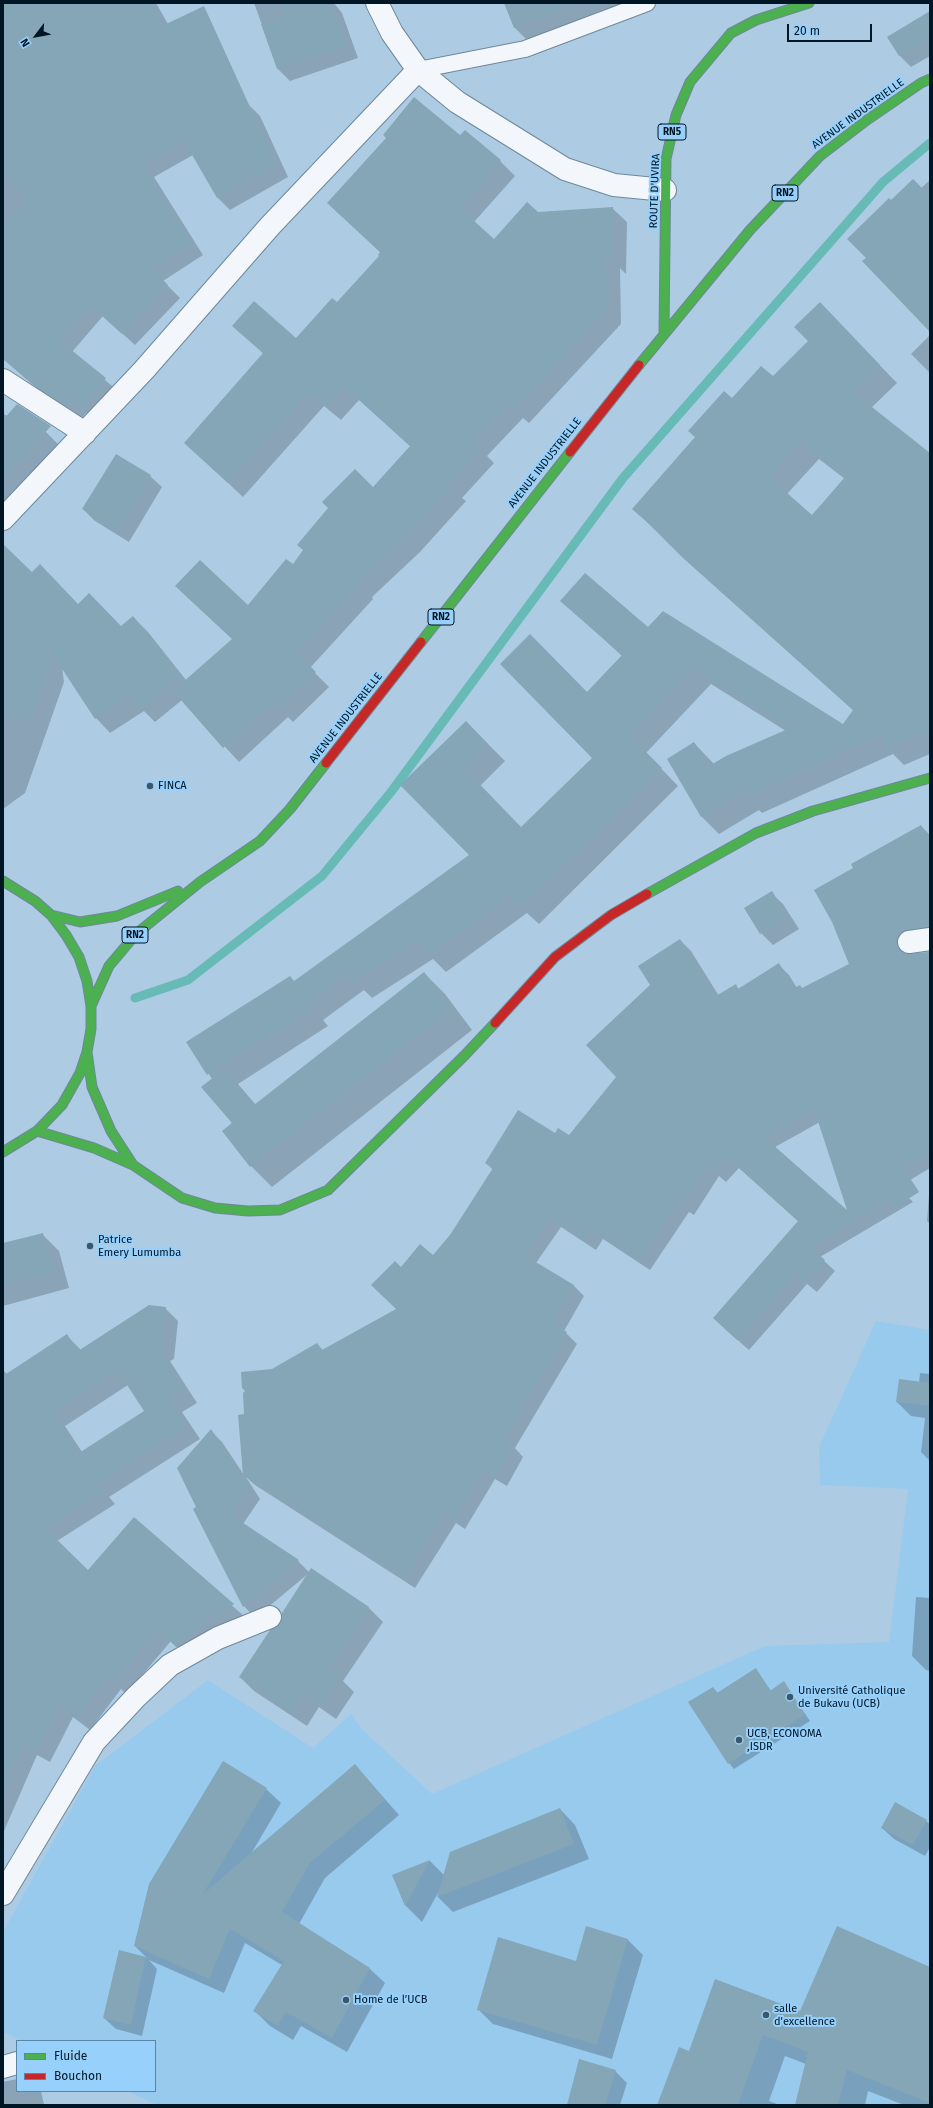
<!DOCTYPE html>
<meta charset="utf-8">
<style>
body{margin:0}
#map{position:relative;width:933px;height:2108px;overflow:hidden;background:#adcce4;font-family:"Fira Sans",sans-serif}
canvas{display:block}
.frame{position:absolute;inset:0;border:4px solid #011625;pointer-events:none}
.legend{position:absolute;left:16px;top:2040px;width:140px;height:52px;box-sizing:border-box;background:#96d0fb;border:1px solid #5a86a5;margin:0;padding:5px 7px;list-style:none;font-size:12px;color:#011625}
.legend li{display:flex;align-items:center;gap:8px;height:20px}
.legend b{width:20px;border:1px solid #5a86a5}
.north{position:absolute;left:16px;top:16px;width:40px;height:40px;-webkit-text-stroke:3px #96d0fb;paint-order:stroke;rotate:238deg;font-size:11px;font-weight:700;line-height:16px;text-align:center;color:#011625}
.north::after{content:'';display:block;margin:auto;width:14px;height:18px;background:#011625;clip-path:polygon(50% 0,100% 100%,50% 72%,0 100%)}
.scale{position:absolute;left:787px;top:24px;width:85px;height:18px;box-sizing:border-box;border:2px solid #011625;border-top:0;padding-left:5px;font-size:12px;line-height:14px;white-space:nowrap;color:#011625;-webkit-text-stroke:3px #96d0fb;paint-order:stroke}
</style>
<div id="map">
<canvas width="933" height="2108"></canvas>
<div class="frame"></div>
<ul class="legend">
<li><b style="height:5px;background:#4caf50"></b>Fluide</li>
<li><b style="height:5px;background:#c62828"></b>Bouchon</li>
</ul>
<div class="north">N</div>
<div class="scale">20 m</div>
</div>
<script>
const g = document.querySelector('canvas').getContext('2d');
g.lineJoin = 'round';
function paint(path, color) { g.fillStyle = color; g.fill(path, 'evenodd'); }
const shape = rows => new Path2D(rows.map(r => 'M' + r).join(''));
function trace(path, color, width, dash) { g.strokeStyle = color; g.lineWidth = width; g.lineCap = dash ? 'butt' : 'round'; g.setLineDash(dash || []); g.stroke(path); }
function drawText(font, color, halo, rows, align = 'center') {
  g.font = font + ' "Fira Sans",sans-serif'; g.lineWidth = 4; g.setLineDash([]); g.textBaseline = 'middle'; g.strokeStyle = halo; g.fillStyle = color; for (const [text, x, y, turn = 0] of rows) {
    g.save(); g.translate(x, y); g.rotate((+turn || 0) * Math.PI / 180); g.textAlign = isNaN(turn) ? turn : align; if (halo) g.strokeText(text, 0, 0); g.fillText(text, 0, 0); g.restore();
  }
}
const built = shape([
 [876,1321,930,1330,930,2105,157,2105,127,2091,155,2091,155,2041,21,2041,3,2032,3,1932,95,1766,208,1680,313,1748,351,1714,363,1730,432,1794,765,1646,889,1642,908,1489,820,1485,819,1447]
]);
const shadow = shape([
 [3,3,156,3,168,24,260,116,288,177,230,210,218,198,193,155,154,177,203,255,163,281,180,298,135,345,103,316,72,352,118,391,95,420,86,413,81,419,47,397,3,359],
 [254,3,334,3,342,13,358,58,290,81,278,69],
 [505,3,647,3,533,46,515,28],
 [930,12,930,56,911,67,900,56,889,37],
 [460,137,500,161,515,176,474,222,494,240,538,213,612,208,627,222,626,274,620,268,621,324,529,423,523,418,487,456,494,463,462,498,466,501,420,552,372,597,373,599,310,668,329,687,293,722,288,717,239,762,182,700,155,722,144,711,110,733,96,718,62,667,64,682,25,793,3,809,3,545,32,573,78,605,121,627,133,617,148,632,186,680,233,639,249,607,373,488,411,447,359,400,341,420,324,406,243,497,185,443,264,354,233,326,296,339,337,304,380,256,381,253,328,203],
 [930,180,930,330,867,258,891,201,921,188],
 [837,321,897,383,871,408,930,455,930,754,904,765,893,754,762,813,759,810,719,834,701,816,694,743,714,764,786,731,711,684,646,753,678,786,539,924,527,913,446,972,433,959,372,998,364,990,323,1020,328,1026,238,1084,256,1105,424,973,445,994,472,1030,272,1187,251,1166,212,1079,188,1042,294,982,471,855,402,785,466,722,505,761,480,786,521,828,593,758,587,693,622,656,562,601,648,629,843,725,854,711,683,558,634,509,732,400,773,378],
 [819,459,845,479,812,516,787,494],
 [930,335,930,373,911,354],
 [3,414,46,432,58,444,17,489,3,517],
 [150,476,162,487,129,542,95,521,83,509],
 [921,826,930,835,930,939,907,949,908,955,910,955,930,952,930,1168,892,1191,903,1192,913,1202,820,1257,835,1271,817,1292,807,1284,749,1350,725,1329,799,1222,739,1168,726,1182,719,1176,694,1215,689,1212,650,1270,603,1239,596,1250,561,1227,536,1263,574,1286,584,1296,564,1331,577,1344,515,1448,523,1457,507,1486,495,1479,465,1529,456,1523,415,1588,255,1485,246,1477,260,1499,243,1524,298,1561,310,1573,312,1570,369,1608,383,1622,343,1681,354,1692,336,1719,319,1707,307,1726,254,1691,240,1677,281,1625,309,1573,255,1618,244,1606,197,1508,211,1431,222,1442,244,1475,246,1415,272,1370,317,1344,323,1350,397,1309,401,1269,433,1257,450,1236,493,1170,486,1163,555,1135,569,1137,617,1077,651,985,680,940,691,951,719,996,736,986,739,989,779,965,789,975,797,988,800,986,803,989,850,964,854,868],
 [820,1122,849,1213,775,1147],
 [771,893,783,904,799,929,773,945,761,933,746,908],
 [929,1194,930,1194,930,1224,927,1221],
 [42,1234,59,1251,69,1288,3,1306,3,1244],
 [165,1308,178,1321,174,1359,170,1361,197,1403,182,1412,200,1439,109,1497,115,1504,57,1541,88,1571,134,1518,246,1618,190,1659,171,1641,126,1694,121,1689,90,1730,73,1717,50,1762,37,1755,4,1831,3,1370,7,1374,67,1336,81,1350],
 [128,1385,145,1411,82,1452,65,1426],
 [920,1373,930,1374,930,1461,921,1452,925,1418,911,1416,897,1402,919,1383],
 [916,1597,930,1598,930,1671,926,1670,912,1656],
 [756,1669,771,1691,784,1683,810,1721,734,1769,729,1763,713,1688,718,1693],
 [355,1765,399,1815,325,1878,299,1924,370,1969,385,1983,347,2052,301,2026,293,2040,270,2026,255,2011,282,1965,245,1943,224,1993,149,1960,157,1969,142,2036,116,2029,104,2018,120,1951,147,1958,135,1946,266,1789,281,1803,251,1854],
 [560,1809,575,1825,589,1859,453,1912,438,1897,439,1891,422,1922,405,1905,393,1875,430,1861,444,1875],
 [926,1821,930,1824,930,1847,925,1856,894,1839,882,1828],
 [587,1927,628,1940,643,1955,612,2059,493,2024,478,2009,577,1962],
 [930,1968,930,2105,904,2105,868,2091,865,2105,796,2105,806,2064,785,2056,769,2101,780,2105,674,2105,690,2052],
 [615,2071,627,2083,620,2105,567,2105],
 [17,2079,17,2091,41,2091,44,2105,3,2105,3,2082]
]);
const stream = shape([
 [135,998,188,980,322,876,391,792,623,478,883,182,930,143]
]);
const building = shape([
 [3,3,151,3,164,25,204,6,276,164,217,198,184,141,142,164,192,243,152,269,168,285,122,334,90,305,59,340,106,378,82,409,73,401,68,407,34,385,3,358,3,225,27,199,3,168],
 [282,3,331,3,346,46,277,69,261,24,286,15],
 [504,3,575,3,575,5,514,28],
 [930,11,930,37,899,56,887,37],
 [414,97,460,135,465,130,501,160,460,208,494,239,527,202,538,212,613,207,612,261,606,255,607,309,514,410,508,404,473,441,481,448,449,483,452,486,405,537,358,582,359,583,297,653,316,672,278,709,273,703,223,748,173,691,232,639,175,586,200,560,248,605,286,559,293,564,303,550,297,545,328,508,322,502,355,469,373,487,410,446,344,386,326,407,309,392,228,483,184,443,263,353,232,326,254,301,296,338,332,298,337,302,379,256,378,255,380,252,327,203,386,138,383,135],
 [913,179,930,196,930,332,862,261,866,258,847,239,889,198,891,200],
 [820,302,880,365,853,392,930,453,930,730,886,748,881,735,744,797,742,792,701,817,667,759,694,742,709,766,726,756,790,728,693,668,629,735,662,768,521,908,509,896,428,955,418,941,354,981,347,973,307,1002,311,1009,207,1075,186,1042,290,976,294,981,469,855,400,785,466,721,488,744,464,768,521,827,592,758,500,664,530,634,587,692,622,655,560,601,585,573,648,627,663,611,843,724,853,710,665,540,666,539,632,509,695,437,688,431,724,391,732,398,761,366,773,376,808,341,794,327],
 [801,442,845,477,812,515,769,477],
 [17,404,51,426,3,479,3,420],
 [116,454,151,475,117,531,82,509],
 [3,544,32,572,40,564,78,604,89,593,121,626,133,616,181,676,140,708,130,696,95,719,47,646,50,667,30,722,3,712],
 [921,825,930,840,930,927,902,932,898,937,897,943,899,949,905,954,930,952,930,1151,903,1167,919,1192,894,1208,889,1200,810,1247,825,1260,805,1282,796,1274,737,1340,713,1318,798,1221,728,1158,715,1172,708,1166,683,1205,678,1202,639,1261,592,1229,585,1240,550,1217,524,1255,574,1285,552,1323,567,1332,503,1439,513,1445,496,1476,484,1470,455,1519,445,1513,404,1578,334,1534,338,1528,333,1532,243,1475,238,1415,244,1414,243,1393,245,1391,242,1388,241,1372,272,1369,317,1343,322,1350,396,1309,371,1285,395,1261,401,1267,420,1244,433,1255,450,1235,493,1168,485,1163,518,1110,555,1133,558,1128,569,1135,616,1077,586,1045,650,985,638,966,680,939,716,996,736,984,738,989,779,963,794,988,800,985,802,988,849,964,832,922,814,890,853,868,851,864],
 [814,1109,847,1210,764,1137],
 [772,891,788,917,760,934,744,908],
 [424,972,452,1008,250,1167,222,1131,232,1123,201,1087,224,1069,254,1105],
 [43,1233,53,1272,3,1284,3,1243],
 [149,1305,166,1307,162,1346,158,1348,185,1390,170,1399,188,1426,97,1485,104,1491,45,1528,88,1570,134,1517,234,1604,216,1619,212,1614,182,1644,176,1647,158,1629,113,1682,107,1677,77,1718,60,1705,37,1750,24,1743,3,1792,3,1376,67,1334,78,1351],
 [118,1371,144,1411,79,1453,53,1412],
 [899,1379,930,1383,930,1406,896,1402],
 [211,1429,249,1487,231,1515,299,1560,243,1607,193,1509,196,1507,177,1468],
 [311,1568,369,1607,328,1669,340,1677,322,1705,304,1694,292,1713,239,1677,270,1630,280,1624,282,1613],
 [756,1668,770,1691,784,1681,805,1715,728,1764,688,1702,713,1687,717,1693],
 [223,1761,267,1788,203,1894,355,1764,385,1800,310,1863,282,1912,370,1968,332,2038,286,2012,278,2026,253,2011,284,1961,230,1929,209,1979,134,1946,149,1884],
 [895,1802,927,1820,913,1845,881,1828],
 [560,1808,574,1844,437,1897,450,1852],
 [430,1860,405,1906,392,1875],
 [586,1926,628,1939,597,2045,477,2010,498,1937,576,1961],
 [837,1926,930,1967,930,2103,847,2070,838,2105,795,2105,808,2052,763,2035,738,2105,657,2105,679,2047,689,2051,715,1979,800,2011],
 [119,1950,146,1957,131,2025,103,2018],
 [579,2059,616,2070,605,2105,567,2105]
]);
const lane = shape([
 [418,70,525,49,647,3]
]);
const street = shape([
 [377,3,392,33,418,70,457,102,565,169,614,185,665,190],
 [3,380,85,433],
 [3,519,144,370,270,226,418,70],
 [909,942,930,939],
 [3,1894,94,1742,136,1697,170,1665,218,1638,270,1617],
 [3,2067,17,2063]
]);
const fast = shape([
 [664,332,666,159,676,115,690,82,731,33,756,20,809,3],
 [639,365,750,230,820,156,867,120,921,83,930,79],
 [421,642,570,452],
 [3,881,35,901,51,915,66,935,79,957,87,981,91,1006,91,1029,87,1052,80,1073,62,1105,37,1131,3,1152],
 [647,894,756,833,813,811,930,778],
 [51,915,80,922,117,916,178,891],
 [91,1006,109,966,136,934,200,882,260,841,290,809,326,763],
 [87,1052,92,1087,111,1131,133,1165],
 [37,1131,94,1148,133,1165,182,1198,215,1208,248,1211,280,1210,328,1190,465,1055,495,1023]
]);
const jam = shape([
 [570,452,639,365],
 [326,763,421,642],
 [495,1023,555,957,611,915,647,894]
]);
const markers = [
 [150,786,4,"#3d5668"],
 [90,1246,4,"#3d5668"],
 [790,1697,4,"#3d5668"],
 [739,1740,4,"#3d5668"],
 [346,2000,4,"#3d5668"],
 [766,2015,4,"#3d5668"]
];
const shields = [
 [672,132,28],
 [785,193,26],
 [441,617,26],
 [135,935,26]
];
const shieldNames = [
 ["RN5",672,132],
 ["RN2",785,193],
 ["RN2",441,617],
 ["RN2",135,935]
];
const streetNames = [
 ["AVENUE INDUSTRIELLE",858,114,-36],
 ["ROUTE D'UVIRA",655,191,-88],
 ["AVENUE INDUSTRIELLE",545,463,-52],
 ["AVENUE INDUSTRIELLE",346,718,-52]
];
const poiNames = [
 ["FINCA",158,786],
 ["Patrice",98,1240],
 ["Emery Lumumba",98,1253],
 ["Université Catholique",798,1691],
 ["de Bukavu (UCB)",798,1704],
 ["UCB, ECONOMA",747,1734],
 [",ISDR",747,1747],
 ["Home de l’UCB",354,2000],
 ["salle",774,2009],
 ["d'excellence",774,2022]
];
paint(built, '#98caee');
paint(shadow, '#0003');
trace(stream, '#67bab5', 9);
paint(building, '#84a6b6');
trace(lane, '#6e889a', 18);
trace(street, '#6e889a', 24);
trace(fast, '#6e889a', 11);
trace(jam, '#6e889a', 11);
trace(lane, '#f3f7fb', 16);
trace(street, '#f3f7fb', 22);
trace(fast, '#4caf50', 9);
trace(jam, '#c62828', 9);
for (const [x, y, r, color] of markers) { const dot = new Path2D(); dot.arc(x, y, r, 0, 2 * Math.PI); g.fillStyle = color; g.fill(dot); trace(dot, '#96d0fb', 1.5); }
for (const [x, y, w] of shields) { const box = new Path2D(); box.roundRect(x - w / 2, y - 8, w, 16, 3); g.fillStyle = '#96d0fb'; g.fill(box); trace(box, '#011625', 1); }
drawText('bold 10px', '#011625', null, shieldNames);
drawText('11px', '#011625', '#96d0fb', streetNames);
drawText('11px', '#011625', '#96d0fb', poiNames, 'left');
</script>
